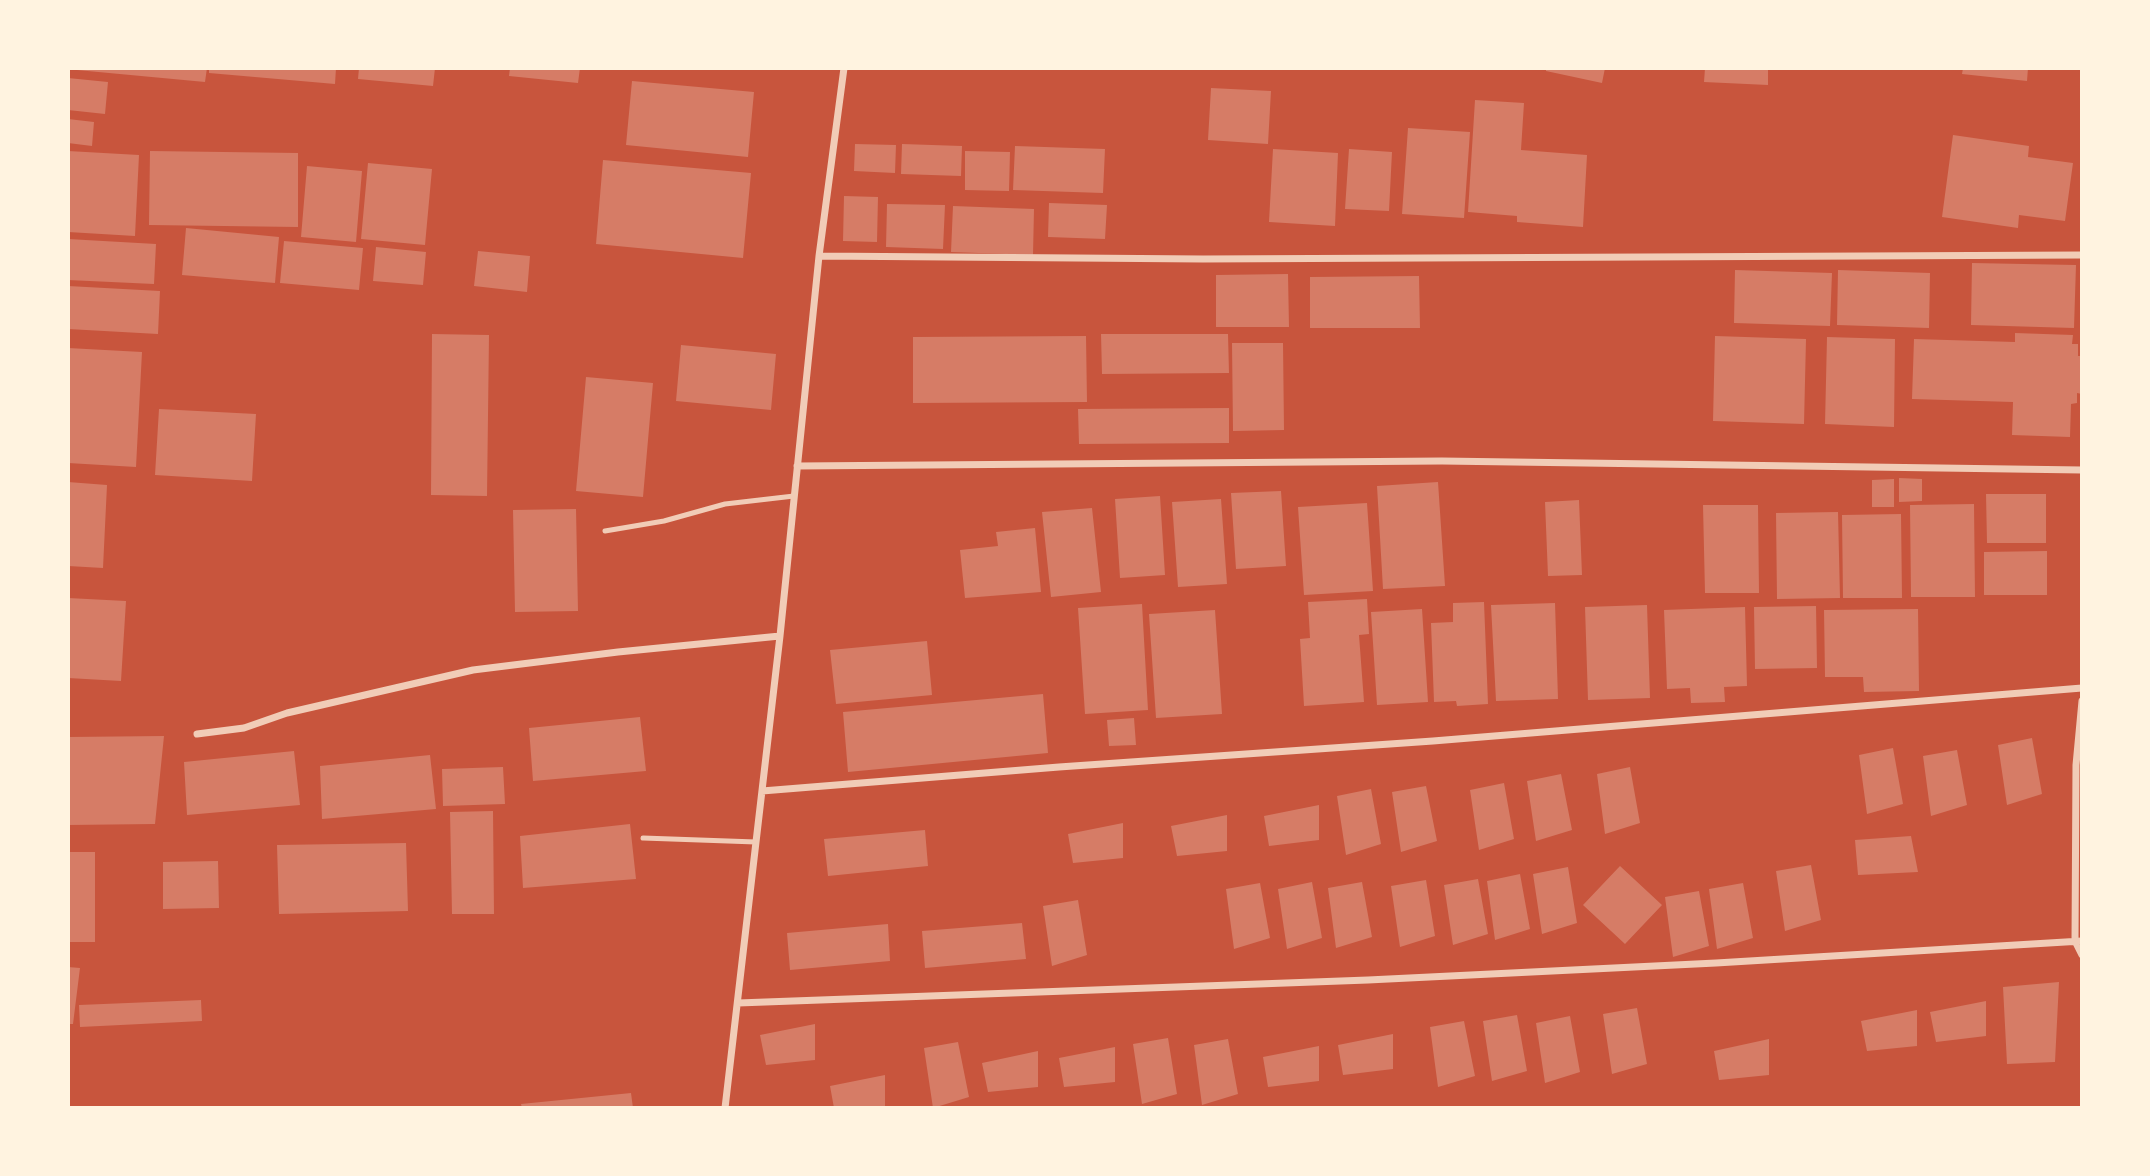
<!DOCTYPE html>
<style>
body{margin:0}
#map{position:relative;width:2150px;height:1176px;overflow:hidden;background:#c8553d;font-family:"PT Sans",sans-serif}
canvas{display:block}
.frame{position:absolute;inset:0;border:70px solid #fff3e0;pointer-events:none}
</style>
<div id="map">
<canvas width="2150" height="1176"></canvas>
<div class="frame"></div>
</div>
<script>
const g = document.querySelector('canvas').getContext('2d');
g.lineJoin = 'round';
function paint(path, color) { g.fillStyle = color; g.fill(path, 'evenodd'); }
const shape = rows => new Path2D(rows.map(r => 'M' + r).join(''));
function trace(path, color, width, dash) { g.strokeStyle = color; g.lineWidth = width; g.lineCap = dash ? 'butt' : 'round'; g.setLineDash(dash || []); g.stroke(path); }
const building = shape([
 [77,68,207,68,205,82,77,70],
 [209,68,336,68,335,84,209,73],
 [359,68,435,68,433,86,358,79],
 [510,68,580,68,578,83,509,76],
 [1546,68,1605,68,1602,83,1546,71],
 [1705,68,1768,68,1768,85,1704,82],
 [1963,68,2028,68,2027,81,1962,74],
 [68,78,108,82,105,114,68,110],
 [632,81,754,92,748,157,626,145],
 [1211,88,1271,91,1268,144,1208,140],
 [1475,100,1524,103,1521,150,1587,155,1583,227,1517,222,1517,216,1468,212],
 [68,119,94,122,92,146,68,143],
 [1408,128,1470,132,1464,218,1402,214],
 [1953,135,2029,146,2028,157,2073,163,2065,221,2019,215,2018,228,1942,217],
 [855,144,896,145,895,173,854,171],
 [902,144,962,146,961,176,901,174],
 [1015,146,1105,149,1103,193,1013,190],
 [1273,149,1338,153,1335,226,1269,222],
 [1349,149,1392,152,1389,211,1345,209],
 [68,151,139,155,135,236,68,232],
 [150,151,298,153,298,227,149,225],
 [965,151,1010,152,1009,191,965,190],
 [603,160,751,173,743,258,596,244],
 [368,163,432,169,425,245,361,239],
 [307,166,362,171,356,242,301,237],
 [844,196,878,197,877,242,843,241],
 [1049,203,1107,205,1105,239,1048,237],
 [887,204,945,205,943,249,886,247],
 [953,206,1034,209,1033,255,951,252],
 [186,228,279,237,275,283,182,275],
 [68,239,156,244,154,284,68,280],
 [284,241,363,248,359,290,280,283],
 [376,247,426,252,423,285,373,281],
 [478,251,530,256,527,292,474,286],
 [1972,263,2076,265,2074,328,1971,325],
 [1735,270,1832,273,1830,326,1734,323],
 [1838,270,1930,273,1929,328,1837,325],
 [1288,274,1289,327,1216,327,1216,275],
 [1419,276,1420,328,1310,328,1310,277],
 [68,286,160,291,158,334,68,329],
 [2015,333,2073,335,2072,344,2078,344,2078,356,2082,356,2082,394,2077,393,2077,403,2071,404,2070,437,2012,435,2013,402,1912,399,1914,339,2015,342],
 [432,334,489,335,487,496,431,495],
 [1101,334,1228,334,1229,373,1102,374],
 [1086,336,1087,402,913,403,913,337],
 [1715,336,1806,339,1804,424,1713,421],
 [1827,337,1895,339,1894,427,1825,424],
 [1232,343,1283,343,1284,430,1233,431],
 [681,345,776,354,771,410,676,401],
 [68,348,142,352,136,467,68,463],
 [586,377,653,383,643,497,576,491],
 [1229,408,1229,443,1079,444,1078,409],
 [159,409,256,414,252,481,155,475],
 [1899,478,1922,479,1922,501,1899,502],
 [1894,479,1894,507,1872,507,1872,480],
 [68,482,107,485,103,568,68,566],
 [1438,482,1445,586,1383,589,1377,486],
 [1281,491,1286,566,1236,569,1231,493],
 [1986,494,2046,494,2046,543,1987,543],
 [1160,496,1165,575,1120,578,1115,499],
 [1221,499,1227,584,1178,587,1172,502],
 [1579,500,1582,575,1548,576,1545,502],
 [1367,503,1373,591,1304,595,1298,507],
 [1974,504,1975,597,1911,597,1910,505],
 [1703,505,1758,505,1759,593,1705,593],
 [1092,508,1101,592,1051,597,1042,512],
 [576,509,578,611,515,612,513,510],
 [1838,512,1840,598,1777,599,1776,513],
 [1901,514,1902,598,1843,598,1842,515],
 [1035,528,1041,592,965,598,960,550,998,546,996,532],
 [2047,551,2047,595,1984,595,1984,552],
 [68,598,126,601,121,681,68,678],
 [1367,599,1369,634,1359,635,1364,702,1304,706,1300,639,1310,638,1308,602],
 [1484,602,1488,704,1457,706,1456,701,1434,702,1431,623,1453,622,1453,603],
 [1555,603,1558,699,1496,701,1491,605],
 [1142,604,1148,710,1085,714,1078,608],
 [1647,605,1650,698,1588,700,1585,607],
 [1816,606,1817,668,1755,669,1754,607],
 [1745,607,1747,686,1724,687,1725,702,1691,703,1690,688,1667,689,1664,610],
 [1422,609,1428,702,1377,705,1371,612],
 [1918,609,1919,691,1864,692,1863,677,1825,677,1824,610],
 [1215,610,1222,714,1156,718,1149,614],
 [927,641,932,695,836,704,830,650],
 [1043,694,1048,753,848,772,843,712],
 [640,717,646,771,533,781,529,728],
 [1134,718,1136,745,1109,746,1107,720],
 [164,736,155,824,68,825,68,737],
 [2032,738,2042,794,2007,805,1998,745],
 [1893,748,1903,804,1867,814,1859,755],
 [1957,750,1967,805,1931,816,1923,756],
 [294,751,300,805,187,815,184,762],
 [430,755,436,809,322,819,320,766],
 [503,767,505,804,443,806,442,769],
 [1630,767,1640,823,1605,834,1597,774],
 [1561,774,1572,830,1536,841,1527,781],
 [1504,783,1514,839,1479,850,1470,790],
 [1426,786,1437,841,1401,852,1392,792],
 [1371,789,1381,844,1346,855,1337,796],
 [1319,805,1319,840,1269,846,1264,816],
 [493,811,494,914,452,914,450,812],
 [1227,815,1227,851,1177,856,1171,826],
 [1123,823,1123,858,1073,863,1068,834],
 [630,824,636,879,523,888,520,836],
 [925,830,928,866,828,876,824,839],
 [1911,836,1918,872,1858,875,1855,840],
 [406,843,408,911,279,914,277,845],
 [68,852,95,852,95,942,68,942],
 [218,861,219,908,163,909,163,862],
 [1811,865,1821,920,1785,931,1776,871],
 [1620,866,1662,905,1625,944,1583,905],
 [1568,867,1577,923,1542,934,1533,874],
 [1520,874,1530,929,1495,940,1487,881],
 [1478,879,1488,934,1453,945,1444,885],
 [1426,880,1435,936,1400,947,1391,886],
 [1312,882,1322,938,1287,949,1278,889],
 [1362,882,1372,937,1336,948,1328,888],
 [1260,883,1270,938,1234,949,1226,889],
 [1743,883,1753,938,1717,949,1709,889],
 [1699,891,1709,946,1673,957,1665,897],
 [1078,900,1087,955,1052,966,1043,906],
 [1022,923,1026,959,925,968,922,931],
 [888,924,890,961,790,970,787,933],
 [68,967,80,968,73,1024,68,1024],
 [2059,982,2055,1062,2007,1064,2003,987],
 [201,1000,202,1021,80,1027,79,1005],
 [1986,1001,1986,1036,1936,1042,1930,1012],
 [1637,1008,1647,1064,1612,1074,1603,1014],
 [1917,1010,1917,1046,1867,1051,1861,1021],
 [1517,1015,1527,1071,1492,1081,1483,1021],
 [1570,1016,1580,1072,1545,1083,1536,1023],
 [1464,1021,1475,1076,1438,1087,1430,1027],
 [815,1024,815,1060,766,1065,760,1035],
 [1393,1034,1393,1069,1343,1075,1338,1045],
 [1168,1038,1177,1094,1142,1104,1133,1044],
 [1228,1039,1238,1094,1202,1105,1194,1045],
 [1769,1039,1769,1075,1719,1080,1714,1051],
 [958,1042,969,1097,933,1108,924,1048],
 [1319,1046,1319,1081,1268,1087,1263,1057],
 [1115,1047,1115,1082,1064,1087,1059,1058],
 [1038,1051,1038,1087,988,1092,982,1063],
 [885,1075,885,1108,834,1108,830,1086],
 [631,1093,633,1108,522,1108,521,1104]
]);
const service = shape([
 [605,531,664,521,725,504,794,496],
 [643,838,756,842]
]);
const minor = shape([
 [819,256,1203,259,2082,255],
 [797,466,1442,461,2082,470],
 [2082,701,2076,765,2075,941,2082,955],
 [197,734,244,728,287,713,473,670,618,652,780,636],
 [762,791,1059,767,1433,741,2082,688],
 [738,1003,1368,980,1716,963,2082,941],
 [725,1108,780,636,819,256,844,68]
]);
paint(building, '#d67c66');
trace(service, '#f1ccb7', 5);
trace(minor, '#f1ccb7', 7);
</script>
